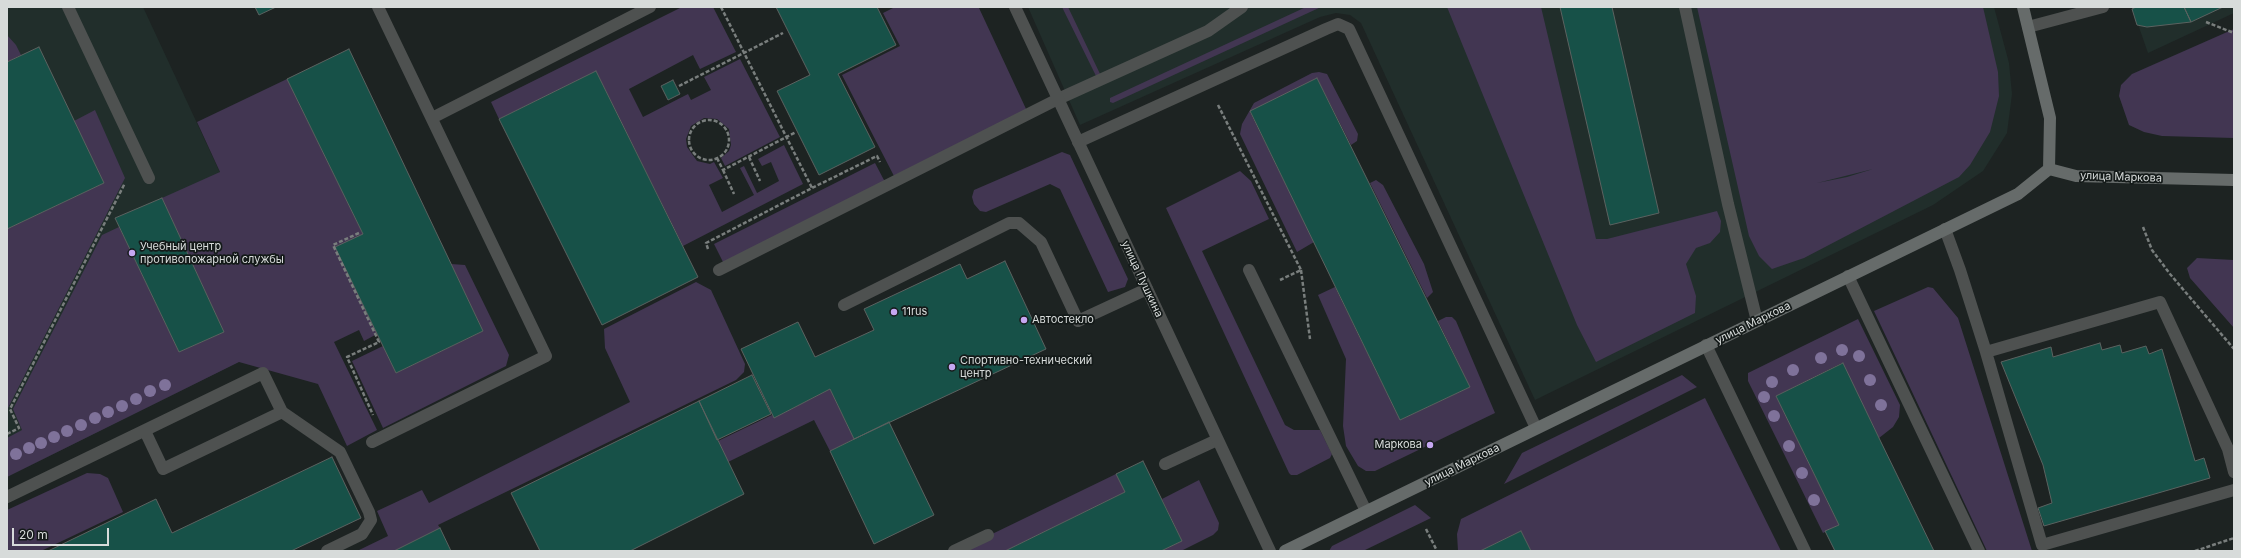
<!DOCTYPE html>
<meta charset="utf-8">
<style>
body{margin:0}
#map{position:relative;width:2241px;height:558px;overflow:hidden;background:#1d2322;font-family:Inter,sans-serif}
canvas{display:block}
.frame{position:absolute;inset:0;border:8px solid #d7dbda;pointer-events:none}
.scale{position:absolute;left:12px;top:528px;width:97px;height:18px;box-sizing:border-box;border:2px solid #d7dbda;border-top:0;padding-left:5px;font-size:12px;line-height:14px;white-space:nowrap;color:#d7dbda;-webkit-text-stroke:3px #141a19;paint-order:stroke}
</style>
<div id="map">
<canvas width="2241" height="558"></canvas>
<div class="frame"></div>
<div class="scale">20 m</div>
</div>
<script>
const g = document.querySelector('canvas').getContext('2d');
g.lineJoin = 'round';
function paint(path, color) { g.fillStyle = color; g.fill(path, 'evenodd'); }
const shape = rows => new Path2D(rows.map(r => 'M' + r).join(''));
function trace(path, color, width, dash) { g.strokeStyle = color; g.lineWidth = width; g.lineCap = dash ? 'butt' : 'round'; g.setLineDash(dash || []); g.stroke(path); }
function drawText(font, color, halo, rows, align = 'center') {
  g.font = font + ' Inter,sans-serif'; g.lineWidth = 3.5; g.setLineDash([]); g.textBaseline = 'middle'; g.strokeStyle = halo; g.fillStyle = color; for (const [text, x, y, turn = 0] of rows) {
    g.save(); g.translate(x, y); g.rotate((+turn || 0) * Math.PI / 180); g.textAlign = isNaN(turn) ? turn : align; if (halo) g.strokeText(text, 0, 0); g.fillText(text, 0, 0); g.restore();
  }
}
const built = shape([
 [7,7,143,7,295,334,7,477],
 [1028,7,1994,7,2009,63,2012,94,2007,133,1983,171,1933,205,1535,400,1361,23,1350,15,1336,13,1320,17,1080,125],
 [2132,7,2234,7,2234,13,2148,53]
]);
const green = shape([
 [682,7,713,7,736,52,700,69,693,55,629,89,643,117,688,94,691,100,711,90,704,77,740,59,780,137,725,166,721,158,729,151,731,145,729,129,717,119,704,118,691,126,686,139,687,147,697,161,710,164,714,162,723,178,709,185,722,212,754,195,740,168,744,166,757,193,779,181,771,162,762,166,758,159,784,145,803,184,683,246,596,71,499,119,491,102],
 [895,7,979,8,1027,111,895,178,842,75,900,46,883,13],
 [1062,7,1068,7,1101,76,1097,78],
 [1306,7,1321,7,1113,103,1110,102,1110,98],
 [1447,7,1541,7,1596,239,1607,239,1717,211,1721,221,1720,232,1710,243,1696,248,1686,264,1696,296,1695,313,1596,362,1577,325],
 [1697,7,1983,7,1998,72,1999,96,1990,132,1970,165,1959,177,1804,258,1772,269,1759,256,1749,236],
 [1873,169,1847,177,1817,183],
 [2234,29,2234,138,2162,136,2144,132,2129,125,2119,96,2121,85,2132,74],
 [7,35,16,45,21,55,7,62],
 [1319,72,1327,74,1358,134,1357,141,1351,145,1317,78,1250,112,1314,242,1297,252,1240,134,1242,124,1254,103,1312,73],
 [287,79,363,234,336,248,377,334,364,341,359,330,334,342,377,430,347,446,318,384,239,362,7,477,7,438,22,430,13,409,102,235,119,227,179,352,224,332,162,198,220,172,197,122],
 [95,110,125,178,8,408,7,229,104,183,74,121],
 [1062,152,1070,155,1128,279,1125,287,1108,292,1060,189,1050,184,986,212,980,211,974,204,972,197,974,190],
 [875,163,885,182,724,264,714,244],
 [1240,171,1251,181,1269,219,1202,251,1285,425,1294,430,1320,430,1332,454,1330,458,1297,475,1291,475,1289,473,1166,208],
 [1376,180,1383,185,1424,264,1433,292,1427,298,1370,183],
 [2197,258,2234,260,2234,328,2190,278,2187,268],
 [451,264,465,265,509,355,506,366,383,428,352,361,383,346,396,373,483,331],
 [696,282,711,290,745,364,744,372,736,380,438,525,440,528,394,551,357,551,388,536,377,511,422,490,429,503,630,402,605,348,604,329],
 [1335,287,1400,420,1470,387,1438,321,1446,317,1452,317,1456,321,1495,413,1375,471,1366,471,1358,466,1346,446,1343,426,1346,359,1318,295],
 [1928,287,1933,288,1958,318,2032,551,1987,551,1874,311],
 [1858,319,1900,405,1899,417,1893,427,1879,438,1842,363,1776,396,1839,525,1823,533,1748,381,1748,373],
 [1682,375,1697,387,1504,484,1522,453],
 [830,389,854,439,830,451,814,420,728,462,718,441,772,415,774,418],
 [1705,398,1781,551,1531,551,1521,531,1480,551,1458,551,1457,534,1461,519],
 [87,473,100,474,108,478,123,512,41,551,7,551,7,510],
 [1116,474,1125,492,1005,551,957,551],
 [1199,480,1219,523,1218,530,1213,535,1181,551,1161,551,1182,541,1162,499],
 [1415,505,1431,518,1363,551,1329,551,1332,546]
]);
const building = shape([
 [255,7,276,7,259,15,255,7],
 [776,7,877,7,896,45,838,74,875,147,819,175,777,91,810,75,776,7],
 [1560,7,1612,7,1659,213,1610,225,1560,7],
 [2136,7,2184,7,2191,22,2147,27,2137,25,2132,9,2136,7],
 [2184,7,2223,7,2191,22,2184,7],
 [39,47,104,183,7,229,7,62,39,47],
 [349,49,483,331,396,373,335,247,363,234,287,79,349,49],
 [596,71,698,277,602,325,499,119,596,71],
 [1317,78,1470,387,1400,420,1250,111,1317,78],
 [673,80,680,94,668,100,661,86,673,80],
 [162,198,224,332,179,352,115,218,162,198],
 [1005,261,1046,349,854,439,830,389,774,418,741,349,798,322,815,357,874,330,864,309,960,264,967,279,1005,261],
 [2100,343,2102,350,2120,345,2122,353,2146,346,2149,354,2162,349,2195,461,2204,458,2210,478,2044,526,2038,508,2052,503,2043,465,2001,362,2051,347,2053,357,2100,343],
 [1843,363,1879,438,1934,551,1835,551,1825,531,1839,525,1776,396,1843,363],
 [752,375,771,414,717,440,699,401,752,375],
 [699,401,744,494,630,551,540,551,511,493,699,401],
 [889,422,934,515,874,544,830,451,889,422],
 [332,457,361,518,291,551,48,551,156,499,172,533,332,457],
 [1143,461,1182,541,1161,551,1005,551,1125,492,1116,474,1143,461],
 [440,528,451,551,394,551,440,528],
 [1521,531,1531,551,1480,551,1521,531]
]);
const path = shape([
 [721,7,812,188],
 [2206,22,2234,33],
 [679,86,783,33],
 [1218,105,1301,270,1280,280],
 '689 140a20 20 0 1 1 40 0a20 20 0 1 1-40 0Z',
 [749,157,760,181],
 [717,158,723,170,796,132],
 [723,170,734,194],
 [2143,227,2152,250,2170,274,2234,349],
 [359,233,333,245,379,342,347,357,373,415],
 [708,249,706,243,812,188,877,156,880,162],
 [1301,270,1310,339],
 [7,434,19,428,10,409,125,183],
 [1426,529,1437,551],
 [2195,551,2234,538]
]);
const lane = shape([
 [68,7,149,178],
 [1685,7,1728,204,1757,321],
 [2028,27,2103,7],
 [432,118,650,7],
 [1078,142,1326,29,1338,24,1349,29,1536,428],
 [1945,229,1960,270,1986,352,2042,545,2234,490],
 [719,270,1058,99,1208,31,1242,7],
 [1249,270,1366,511],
 [1848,276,1979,551],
 [844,305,1009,223,1019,223,1041,242,1078,321,1147,289],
 [1706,345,1805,551],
 [1986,352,2160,302,2228,449,2234,472],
 [282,412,340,452,369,512,371,520,362,534,327,551],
 [372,442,546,356,378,7],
 [1165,464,1217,440],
 [7,497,263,373,282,412,163,469,145,431],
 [954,551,988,535]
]);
const street = shape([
 [1015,7,1270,551]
]);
const secondary = shape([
 [2023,7,2050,118,2049,169],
 [2049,169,2076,176,2234,180],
 [1285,551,2018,194,2049,169]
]);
const trees = [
 [1842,350],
 [1859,356],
 [1821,358],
 [1793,370],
 [1870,380],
 [1772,382],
 [165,385],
 [150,391],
 [1764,397],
 [136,399],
 [1881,405],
 [122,406],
 [108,412],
 [1774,416],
 [95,418],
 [81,425],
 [67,431],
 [54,437],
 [41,443],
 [1789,446],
 [29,448],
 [16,454],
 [1802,473],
 [1814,500]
];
const markers = [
 [132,253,4,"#c5a7f1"],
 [894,312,4,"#c5a7f1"],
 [1024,320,4,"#c5a7f1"],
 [952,367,4,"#c5a7f1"],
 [1430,445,4,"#c5a7f1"]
];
const streetNames = [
 ["улица Маркова",2121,177,2],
 ["улица Пушкина",1142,279,65],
 ["улица Маркова",1753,323,-26],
 ["улица Маркова",1462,465,-26]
];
const poiNames = [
 ["Учебный центр",140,247],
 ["противопожарной службы",140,260],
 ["11rus",902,312],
 ["Автостекло",1032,320],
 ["Спортивно-технический",960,361],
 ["центр",960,374],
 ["Маркова",1422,445,"right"]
];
paint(built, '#212e2b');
paint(green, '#423652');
paint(building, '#175148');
trace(building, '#5b6260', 1);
trace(path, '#797e7d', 2.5, [4, 2]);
trace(lane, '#4e5150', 12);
trace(street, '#4e5150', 12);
trace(secondary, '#666b6a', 12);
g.fillStyle = '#7f729a';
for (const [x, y] of trees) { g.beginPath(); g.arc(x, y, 6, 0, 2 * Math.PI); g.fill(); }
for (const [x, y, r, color] of markers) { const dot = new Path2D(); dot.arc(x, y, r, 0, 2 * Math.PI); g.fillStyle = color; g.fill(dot); trace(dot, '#141a19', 1.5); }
drawText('11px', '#d7dbda', '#141a19', streetNames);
drawText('11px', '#d7dbda', '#141a19', poiNames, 'left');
</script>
